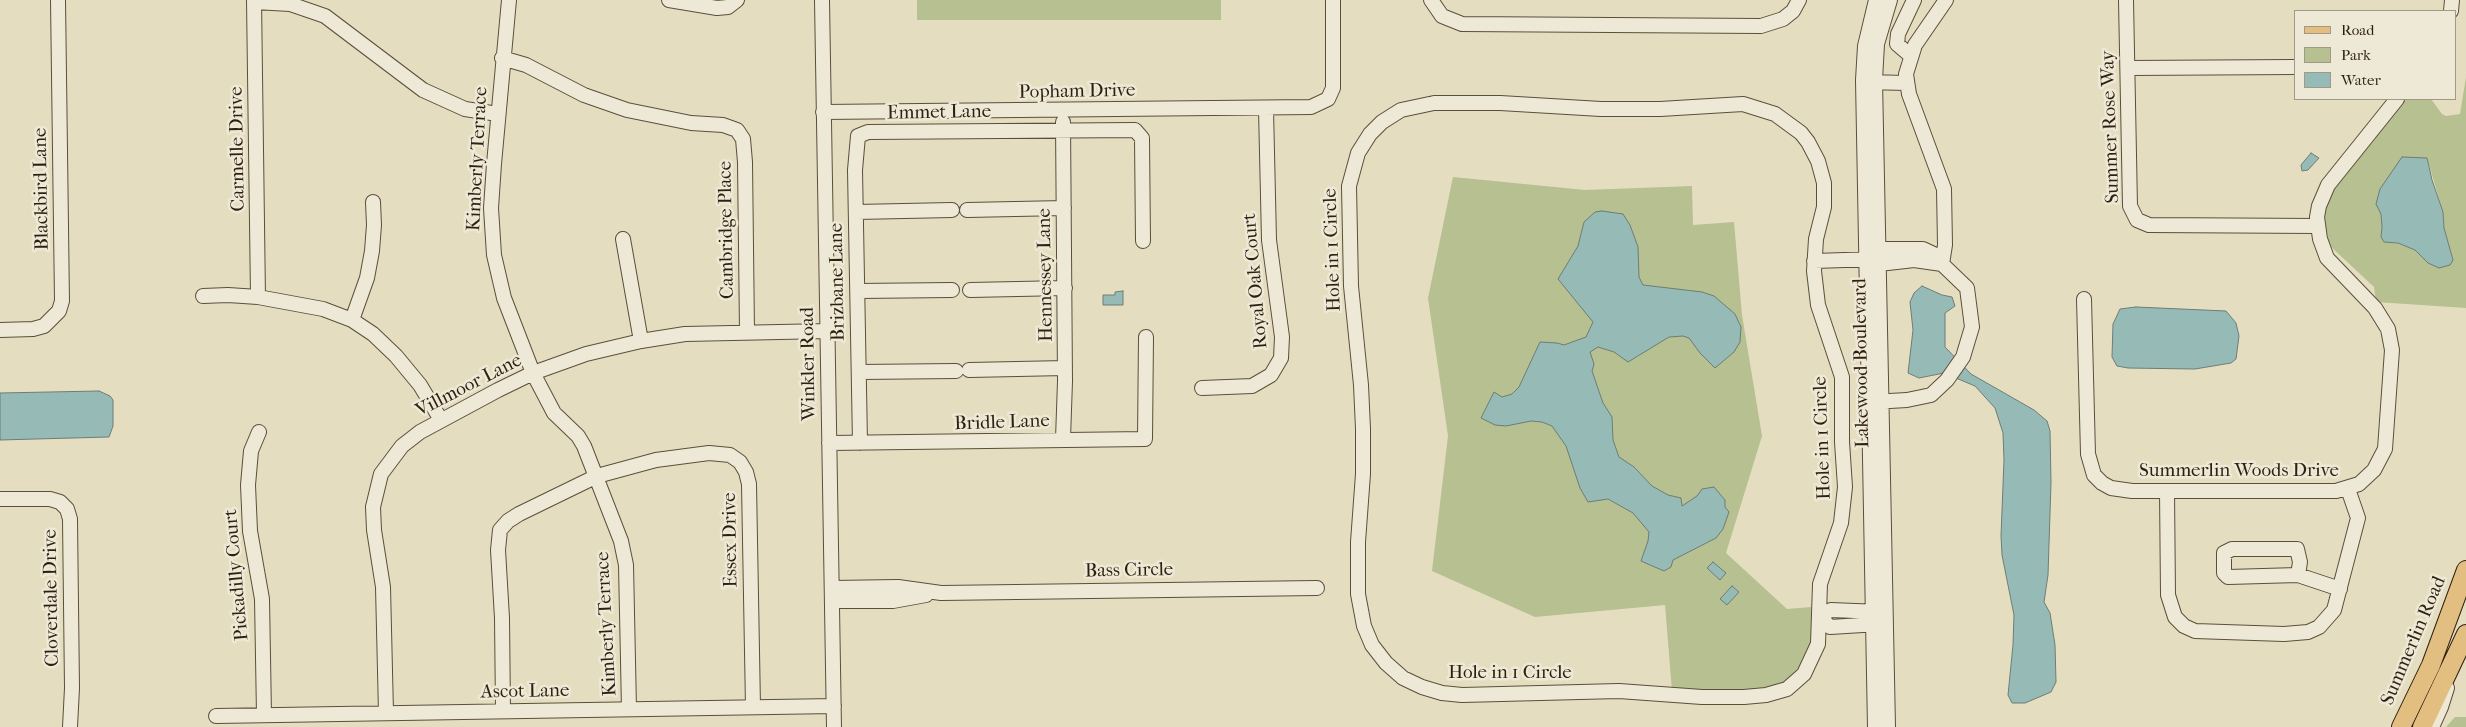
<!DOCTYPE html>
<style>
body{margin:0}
#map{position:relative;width:2466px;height:727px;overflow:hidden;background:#e5ddc0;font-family:"IM FELL French Canon",serif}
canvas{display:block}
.legend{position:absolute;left:2294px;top:10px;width:162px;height:90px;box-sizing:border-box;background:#eee9d6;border:1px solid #a29886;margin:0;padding:6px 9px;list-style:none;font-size:15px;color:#2f1f0f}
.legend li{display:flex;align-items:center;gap:10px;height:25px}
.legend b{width:25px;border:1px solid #a29886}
</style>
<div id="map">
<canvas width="2466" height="727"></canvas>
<ul class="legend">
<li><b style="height:6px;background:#e2be80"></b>Road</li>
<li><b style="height:14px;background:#b6c091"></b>Park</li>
<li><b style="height:14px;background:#96bbb7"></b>Water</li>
</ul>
</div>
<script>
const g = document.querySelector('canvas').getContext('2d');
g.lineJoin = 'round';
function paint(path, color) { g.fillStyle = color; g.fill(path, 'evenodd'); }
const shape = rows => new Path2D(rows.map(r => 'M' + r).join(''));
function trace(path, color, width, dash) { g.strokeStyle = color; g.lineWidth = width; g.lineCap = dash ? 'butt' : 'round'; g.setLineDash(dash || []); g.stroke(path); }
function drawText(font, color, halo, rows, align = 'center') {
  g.font = font + ' "IM FELL French Canon",serif'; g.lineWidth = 5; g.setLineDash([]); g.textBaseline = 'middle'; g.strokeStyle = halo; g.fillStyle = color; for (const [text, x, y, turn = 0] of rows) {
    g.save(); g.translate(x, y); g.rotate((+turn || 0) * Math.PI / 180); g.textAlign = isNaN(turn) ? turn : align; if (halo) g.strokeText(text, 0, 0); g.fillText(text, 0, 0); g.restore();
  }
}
const green = shape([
 [917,0,1221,0,1221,20,917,20],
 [2466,77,2466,308,2376,302,2374,287,2329,245,2323,210,2339,178,2402,99,2431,99,2442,114,2446,116,2460,114],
 [2427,158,2443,212,2444,228,2453,260,2428,263,2415,250,2398,243,2384,242,2381,236,2382,227,2381,214],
 [1453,177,1585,190,1692,186,1693,225,1734,222,1742,315,1762,436,1726,553,1787,609,1811,607,1813,638,1808,658,1795,676,1781,685,1760,690,1672,691,1665,605,1535,617,1432,571,1448,436,1428,298],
 [2455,717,2466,717,2466,727,2446,727]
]);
const water = shape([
 [2311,153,2319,158,2308,170,2302,171,2301,165,2311,153],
 [2402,157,2427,158,2432,180,2443,212,2444,228,2453,260,2450,265,2439,268,2428,263,2415,250,2398,243,2384,242,2381,237,2382,227,2381,214,2376,204,2380,189,2402,157],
 [1602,211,1623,214,1630,225,1638,247,1639,277,1643,285,1702,292,1714,296,1735,314,1741,327,1740,342,1734,352,1715,368,1700,353,1689,338,1683,336,1669,337,1628,362,1614,352,1598,347,1590,352,1594,364,1592,371,1603,403,1612,417,1613,440,1619,457,1634,467,1652,486,1668,495,1681,498,1682,506,1697,496,1702,489,1714,487,1725,500,1725,507,1729,512,1723,529,1716,538,1673,560,1671,567,1664,571,1641,561,1648,541,1649,532,1633,513,1608,499,1588,502,1580,488,1566,446,1552,426,1542,422,1531,421,1506,426,1495,425,1481,418,1494,392,1502,397,1512,394,1519,387,1540,342,1557,343,1564,345,1586,337,1593,322,1558,279,1578,246,1584,222,1595,212,1602,211],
 [1922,286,1942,295,1952,297,1955,306,1945,313,1945,347,1971,374,2034,410,2047,421,2050,431,2051,482,2048,575,2044,602,2050,613,2055,645,2056,682,2051,692,2025,703,2012,703,2008,695,2013,645,2014,615,2002,555,2001,536,2004,460,2003,433,1995,408,1975,386,1944,373,1919,378,1908,373,1913,330,1910,302,1914,293,1922,286],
 [1123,291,1123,305,1103,305,1103,295,1115,295,1115,292,1123,291],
 [2136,307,2226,311,2236,323,2239,336,2236,359,2231,363,2195,369,2128,368,2117,366,2112,357,2113,324,2120,309,2136,307],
 [99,391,110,396,113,400,113,426,109,437,0,440,0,393,99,391],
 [1713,562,1726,573,1720,580,1707,568,1713,562],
 [1732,586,1739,592,1727,605,1720,599,1732,586]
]);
const minor = shape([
 [254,0,258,297],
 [509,0,494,164,491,208,494,255,504,298,533,373,554,413,578,436,584,446,621,541,626,565,629,709],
 [669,0,717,8,728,7,737,0],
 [822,0,834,727],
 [1431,0,1442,16,1462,24,1761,26,1783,19,1793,11,1799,0],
 [2126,0,2130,206,2137,220,2149,225,2318,226],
 [255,2,290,4,325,16,423,90,465,109,498,114],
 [2451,11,2452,0],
 [1911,56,1897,44,1898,34,1914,0],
 [502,58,526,65,584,95,627,110,691,123,723,125,737,130,743,139,745,162,747,331],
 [2128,68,2295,67],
 [1866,82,1906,83],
 [1434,103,1500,103,1601,109,1660,109,1743,104,1775,114,1801,133,1808,142,1818,161,1824,183,1824,207,1816,239,1814,271,1818,305,1842,377,1842,442,1845,487,1841,523,1820,584,1818,644,1804,674,1787,689,1766,695,1744,697,1702,697,1619,691,1462,695,1442,693,1422,687,1403,678,1386,663,1372,645,1364,626,1358,594,1358,542,1363,474,1363,429,1361,385,1351,286,1349,186,1358,153,1370,134,1382,122,1401,110,1434,103],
 [823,112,1311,107,1328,99,1333,88,1333,0],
 [1063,122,1065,381,1063,439],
 [967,210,1064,208],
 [856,212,952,210],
 [623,239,641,341],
 [1879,249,1923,249,1938,256,1941,262],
 [1814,261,1876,259],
 [1942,264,1945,245,1944,189,1909,94,1906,74,1915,45,1946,0],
 [970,290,1065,288],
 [858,291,952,290],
 [203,296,228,295,258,297,323,309,352,320,373,334,396,356,420,385,441,420],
 [2084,299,2088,454,2094,475,2102,483,2111,488,2132,491,2336,491,2359,484,2374,470,2385,449,2392,350,2388,329,2375,308,2327,258,2320,239,2317,217,2319,206,2328,185,2397,99],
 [352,320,367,278,372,251,374,225,373,202],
 [0,330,33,329,44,326,59,311,62,301,58,0],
 [969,370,1065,368],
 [859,372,956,371],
 [1202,388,1252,386,1271,375,1281,358,1282,337,1269,240,1266,109],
 [1872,402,1907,400,1931,395,1947,380,1963,357,1972,327,1967,288,1942,264,1914,260,1879,264],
 [259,432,251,451,248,485,250,531,262,599,264,715],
 [829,443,1145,439,1146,337],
 [860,443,855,170,858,136,868,132,1135,130,1142,138,1143,241],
 [2167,491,2168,595,2175,617,2184,626,2195,631,2284,634,2308,632,2319,627,2334,610,2358,518,2348,489],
 [0,499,50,499,60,502,67,509,70,519,72,688,70,727],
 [2298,575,2300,562,2297,549,2232,549,2224,553,2224,573,2228,577,2298,575,2340,589],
 [832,588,898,587,941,593,1317,588],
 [832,601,893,601,926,595],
 [1879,624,1830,627,1819,616,1831,610,1880,612],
 [503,711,502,618,498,550,500,530,508,521,519,514,597,476,656,460,709,453,730,455,740,462,746,472,749,484,753,707],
 [386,713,383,587,374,530,373,507,381,474,402,446,420,432,498,390,533,373,586,354,641,341,685,334,827,331],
 [216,716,834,706],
 [1875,727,1863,80,1865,46,1876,0],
 [1888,727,1875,80,1877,44,1890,0],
 [2432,727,2441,707,2447,688]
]);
const major = shape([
 [2401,727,2431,665,2466,570],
 [2422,727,2466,634]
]);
const streetNames = [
 ["Popham Drive",1077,92,-1],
 ["Emmet Lane",939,113,-1],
 ["Summer Rose Way",2111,127,-92],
 ["Carmelle Drive",238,149,-91],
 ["Kimberly Terrace",478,159,-87],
 ["Blackbird Lane",42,189,-91],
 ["Cambridge Place",727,230,-91],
 ["Hole in 1 Circle",1333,250,-92],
 ["Hennessey Lane",1046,275,-91],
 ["Royal Oak Court",1256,281,-95],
 ["Brizbane Lane",838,282,-91],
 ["Lakewood Boulevard",1862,363,-91],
 ["Winkler Road",809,364,-91],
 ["Villmoor Lane",469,386,-27],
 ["Bridle Lane",1002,423,-2],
 ["Hole in 1 Circle",1823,438,-92],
 ["Summerlin Woods Drive",2239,471],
 ["Essex Drive",731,540,-91],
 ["Bass Circle",1129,571,-1],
 ["Pickadilly Court",237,575,-95],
 ["Cloverdale Drive",52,598,-91],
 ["Kimberly Terrace",607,624,-93],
 ["Summerlin Road",2414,641,-67],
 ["Hole in 1 Circle",1510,673],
 ["Ascot Lane",525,692,-1]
];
paint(green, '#b6c091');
paint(water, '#96bbb7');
trace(water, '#6d7d74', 1);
trace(minor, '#5c4e3b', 16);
trace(major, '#2f1f0f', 20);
trace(minor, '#eee9d6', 14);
trace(major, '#e2be80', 18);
drawText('19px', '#2f1f0f', '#eee9d6', streetNames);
</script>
